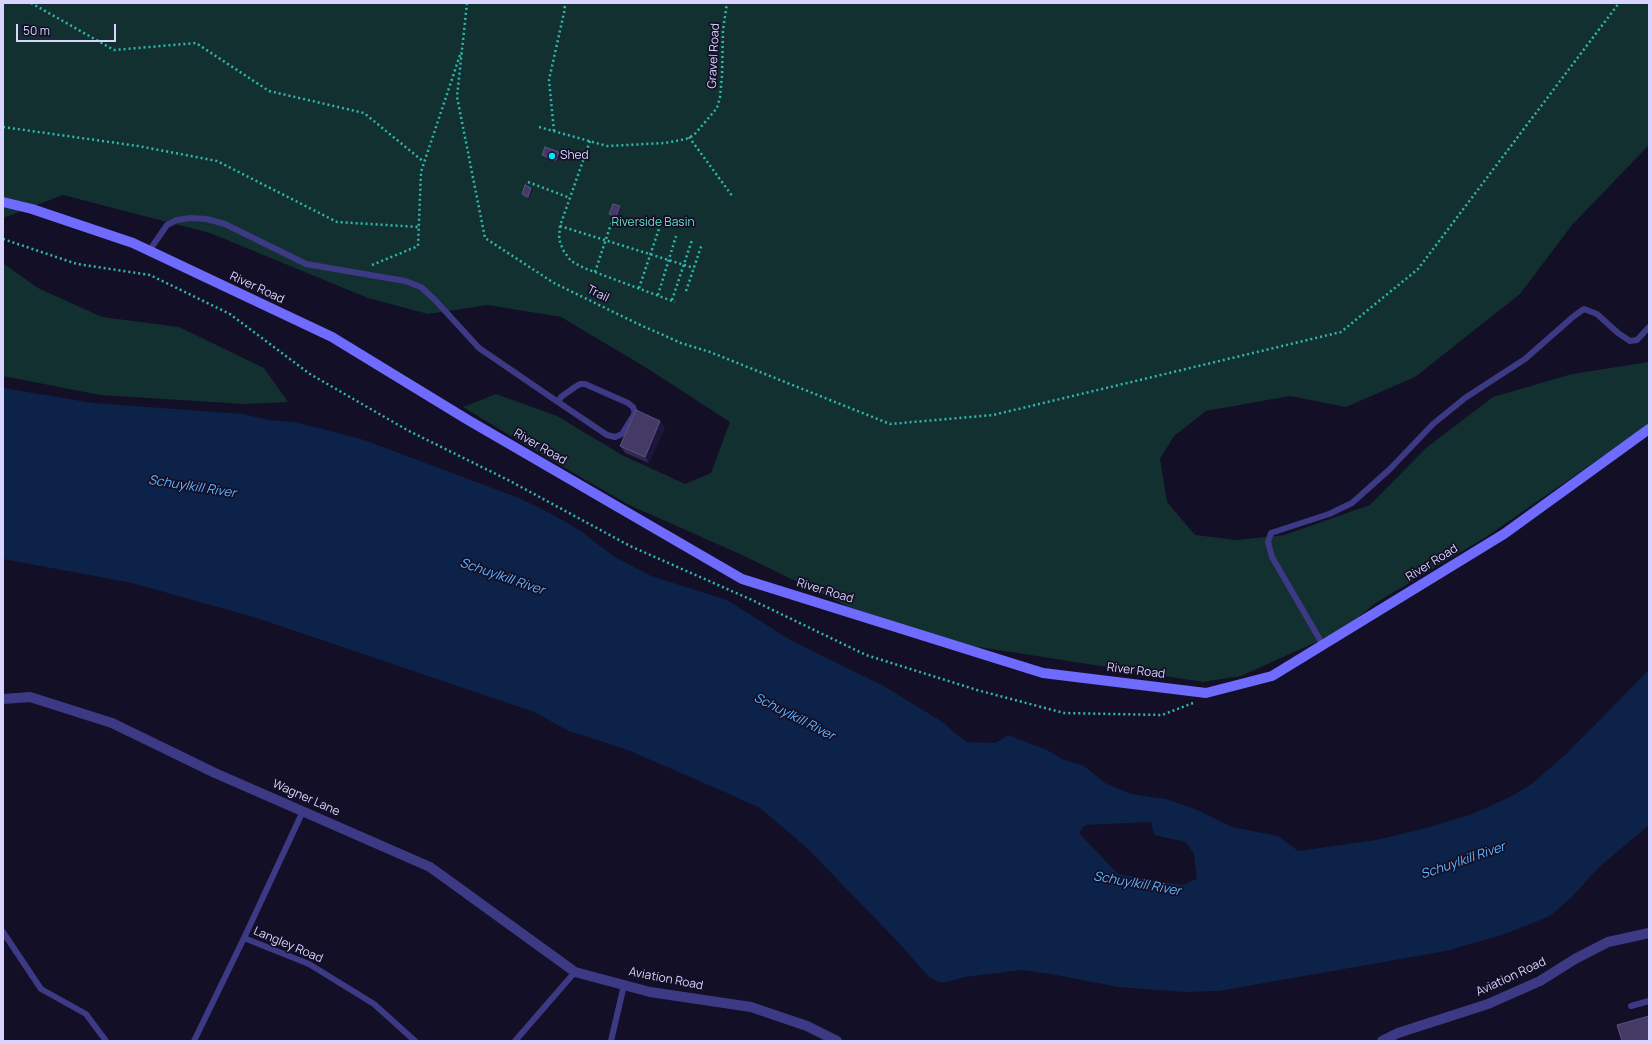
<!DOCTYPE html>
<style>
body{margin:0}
#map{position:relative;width:1652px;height:1044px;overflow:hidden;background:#130f26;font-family:Manrope,sans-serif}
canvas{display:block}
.frame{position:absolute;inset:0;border:4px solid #d9d4ff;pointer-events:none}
.scale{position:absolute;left:16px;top:24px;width:100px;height:18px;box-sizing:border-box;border:2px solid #d9d4ff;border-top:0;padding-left:5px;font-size:12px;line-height:14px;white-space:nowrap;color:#d9d4ff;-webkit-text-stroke:3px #130f26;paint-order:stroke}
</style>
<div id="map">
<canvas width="1652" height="1044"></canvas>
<div class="frame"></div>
<div class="scale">50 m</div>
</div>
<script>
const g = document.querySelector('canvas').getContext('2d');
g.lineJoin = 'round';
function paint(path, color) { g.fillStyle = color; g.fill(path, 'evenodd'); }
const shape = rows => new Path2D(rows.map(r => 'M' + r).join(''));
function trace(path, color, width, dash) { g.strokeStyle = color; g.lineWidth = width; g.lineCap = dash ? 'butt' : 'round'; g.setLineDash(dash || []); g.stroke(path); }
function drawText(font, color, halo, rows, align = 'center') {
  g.font = font + ' Manrope,sans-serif'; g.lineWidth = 3.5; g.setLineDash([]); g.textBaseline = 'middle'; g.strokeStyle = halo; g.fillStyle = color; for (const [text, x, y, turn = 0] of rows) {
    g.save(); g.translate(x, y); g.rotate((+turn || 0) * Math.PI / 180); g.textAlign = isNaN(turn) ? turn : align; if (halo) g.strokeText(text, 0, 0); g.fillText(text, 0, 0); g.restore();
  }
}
const green = shape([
 [3,3,1649,3,1649,145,1572,225,1520,294,1415,377,1346,407,1290,396,1206,411,1174,436,1160,459,1167,502,1195,535,1237,540,1284,535,1370,505,1426,448,1493,397,1572,374,1649,362,1649,424,1486,537,1374,604,1343,630,1241,676,1203,682,953,643,847,606,740,554,629,505,532,449,463,407,496,394,557,416,622,455,685,484,711,473,730,422,645,367,561,317,488,305,428,314,368,298,210,233,63,195,3,218],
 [3,261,4,264,38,288,102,317,179,327,264,368,288,402,244,404,100,395,3,376]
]);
const water = shape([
 [3,388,93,403,243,414,269,420,293,422,319,428,364,440,519,498,550,513,581,531,613,556,651,576,727,600,792,641,882,685,944,723,956,734,967,742,995,743,1008,735,1047,750,1062,759,1084,766,1105,783,1131,794,1166,799,1195,809,1232,827,1278,836,1298,851,1376,840,1430,827,1472,814,1510,797,1533,783,1565,755,1649,670,1649,825,1598,868,1572,897,1550,916,1505,934,1446,951,1219,991,1185,992,1118,987,1051,974,1021,970,965,977,947,982,939,982,929,977,897,941,807,848,760,808,727,793,628,750,569,731,534,712,257,618,132,583,3,559],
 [1151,822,1154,835,1186,842,1194,854,1197,879,1182,885,1118,874,1079,833,1085,825]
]);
const path = shape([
 [31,3,114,50,196,43,269,91,364,113,424,162],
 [467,3,457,97,485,238,554,283,636,323,681,343,710,352,890,424,993,415,1341,332,1418,269,1619,3],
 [3,127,138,146,217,161,337,222,419,227],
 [539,127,607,146,665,143,686,139,694,135,717,108,720,97,722,76,723,30,727,3],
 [554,131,549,80,565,8,563,3],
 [689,137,733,197],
 [590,141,560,226,559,239,563,250,571,261,584,268,675,302],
 [528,182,570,198],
 [560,226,694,268],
 [3,239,77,264,150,275,230,314,310,374,407,430,510,481,630,546,752,600,866,655,977,690,1064,713,1162,715,1193,703],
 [372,265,418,246,421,172,461,52],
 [595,272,613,218],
 [639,288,662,220],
 [686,291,702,244],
 [658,295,676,236],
 [672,300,692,240]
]);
const lane = shape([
 [149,251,167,225,177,220,190,218,207,219,225,224,306,264,405,281,421,287,435,300,479,348,558,402,607,435,615,437,622,434,635,413,633,407,628,403,585,384,580,384,575,387,561,397,558,402],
 [1323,645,1272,557,1268,542,1271,533,1329,514,1352,503,1390,469,1433,424,1465,398,1525,359,1574,316,1584,309,1597,314,1618,333,1630,341,1637,340,1649,327],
 [3,932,41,989,86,1014,106,1041],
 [244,938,303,811],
 [1631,1006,1649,1001],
 [194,1041,244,938,309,964,374,1004,415,1041],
 [515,1041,575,972],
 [611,1041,624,985]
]);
const street = shape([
 [3,699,30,697,112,723,215,773,430,867,575,972,650,992,751,1007,807,1026,837,1041],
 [1382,1041,1398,1033,1488,1004,1540,981,1575,959,1608,942,1649,933]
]);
const secondary = shape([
 [3,202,32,209,133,243,332,337,468,420,742,579,1043,673,1206,693,1272,676,1504,534,1649,429]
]);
const wall = shape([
 [561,154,558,162,544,157,542,155],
 [531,188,533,190,529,199,523,196,522,194],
 [621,208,618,219,610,216,609,214],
 [665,427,649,463,625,453,620,446]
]);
const shadedWall = shape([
 [559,152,561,154,558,162,556,160],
 [531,188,533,190,529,199,528,197],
 [620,206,621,208,618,219,616,217],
 [660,421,665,427,649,463,645,457]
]);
const building = shape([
 [545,147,559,152,556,160,542,155,545,147],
 [525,185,531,188,528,197,522,194,525,185],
 [613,204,620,206,616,217,609,214,613,204],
 [636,410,660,421,645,457,620,446,636,410],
 [1649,1016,1649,1041,1622,1041,1617,1025,1649,1016]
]);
const markers = [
 [552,156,4,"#00e5ff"]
];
const streetNames = [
 ["Gravel Road",714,56,-87],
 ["River Road",257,288,25],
 ["Trail",598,294,26],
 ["River Road",540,447,30],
 ["River Road",1432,563,-32],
 ["River Road",825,591,17],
 ["River Road",1136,671,7],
 ["Wagner Lane",306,798,24],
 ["Langley Road",288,945,23],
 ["Aviation Road",1511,977,-25],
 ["Aviation Road",666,979,11]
];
const poiNames = [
 ["Shed",560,156]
];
const parkNames = [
 ["Riverside Basin",653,223]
];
const waterNames = [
 ["Schuylkill River",192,487,9],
 ["Schuylkill River",502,577,19],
 ["Schuylkill River",794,717,27],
 ["Schuylkill River",1463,861,-19],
 ["Schuylkill River",1137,884,10]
];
paint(green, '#12302f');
paint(water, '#0c2248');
trace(path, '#2fb8b0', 2.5, [2, 3]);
trace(lane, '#3d3a85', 6);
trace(street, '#3d3a85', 10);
trace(secondary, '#6f6bff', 10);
paint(wall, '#312854');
paint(shadedWall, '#1d163a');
paint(building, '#433a66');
trace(building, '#5a527e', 1);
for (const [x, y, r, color] of markers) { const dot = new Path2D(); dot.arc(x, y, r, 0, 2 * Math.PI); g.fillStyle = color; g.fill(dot); trace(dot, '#130f26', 1.5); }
drawText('12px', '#d9d4ff', '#130f26', streetNames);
drawText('12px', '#d9d4ff', '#130f26', poiNames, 'left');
drawText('12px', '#5fe0c0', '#130f26', parkNames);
drawText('italic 13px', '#62b6ff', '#130f26', waterNames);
</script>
